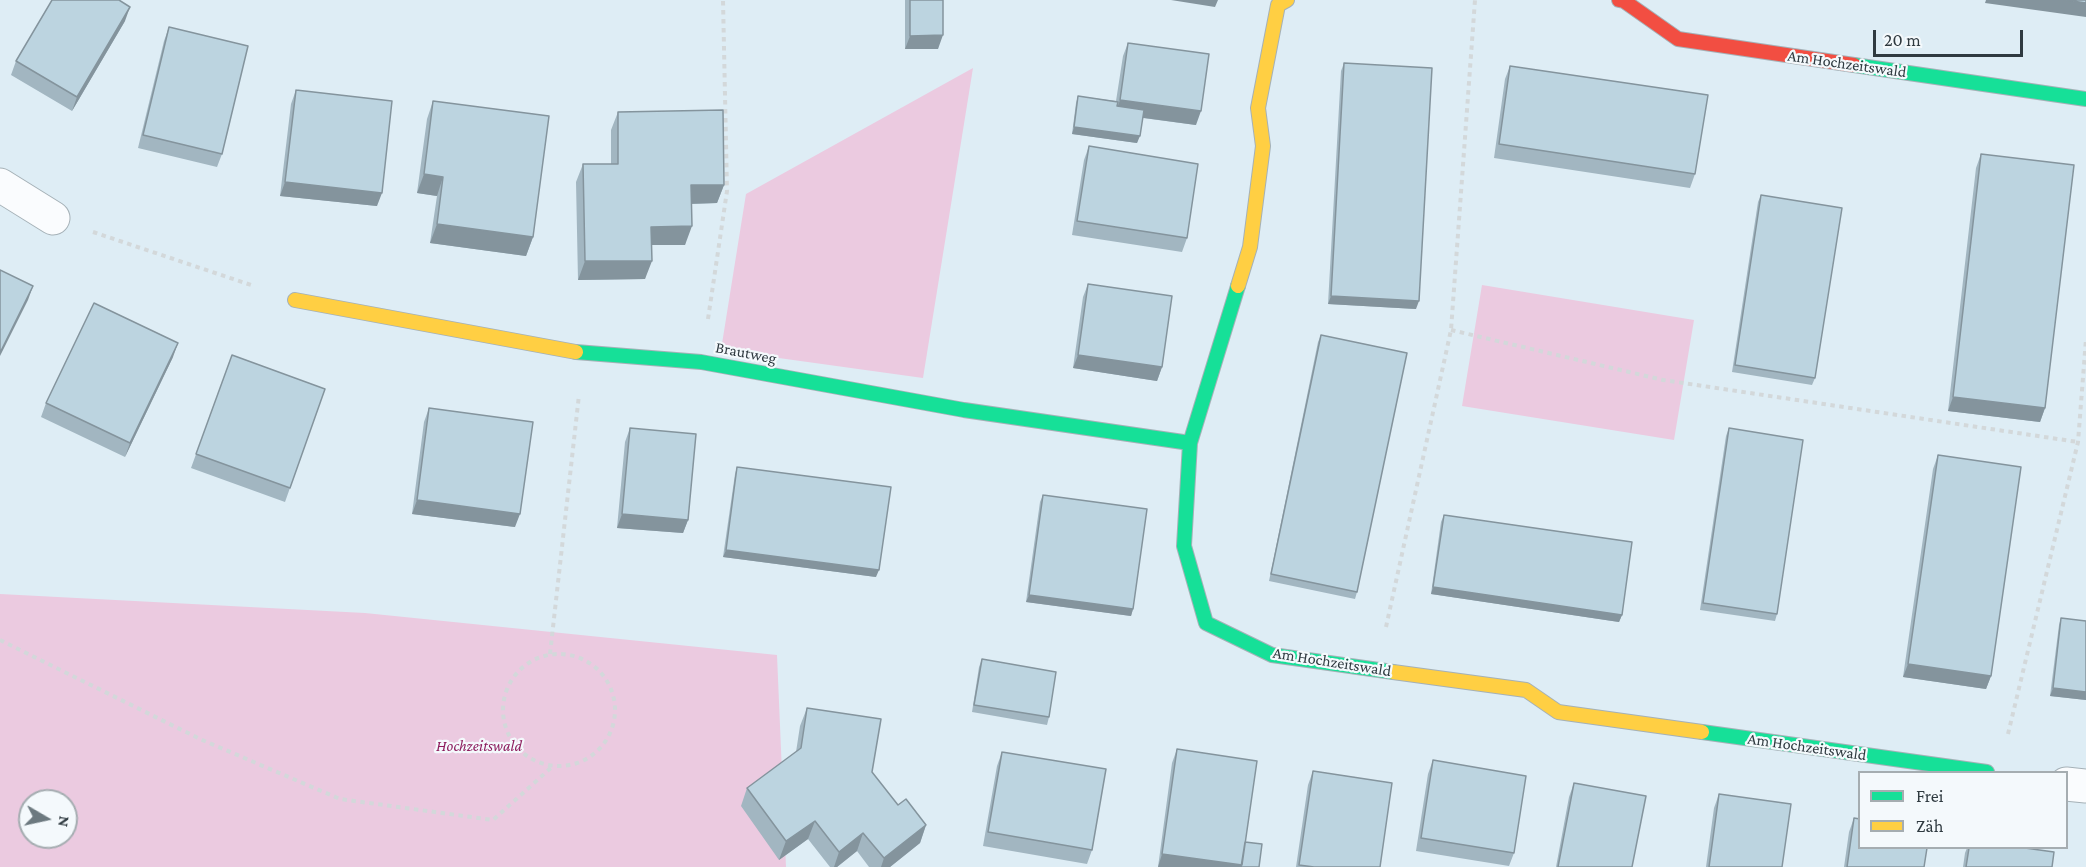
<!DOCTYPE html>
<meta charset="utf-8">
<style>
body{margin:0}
#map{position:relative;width:2086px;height:867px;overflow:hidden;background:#deedf5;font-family:"Crimson Pro",serif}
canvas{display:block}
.legend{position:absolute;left:1858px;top:771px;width:210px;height:78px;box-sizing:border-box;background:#f4f9fc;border:2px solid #a5adb1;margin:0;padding:8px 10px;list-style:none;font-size:18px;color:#2f3a40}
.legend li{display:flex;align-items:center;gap:12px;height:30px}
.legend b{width:30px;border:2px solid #a5adb1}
.north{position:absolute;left:18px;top:789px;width:60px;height:60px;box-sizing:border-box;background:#f4f9fc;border:2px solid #a5adb1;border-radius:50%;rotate:99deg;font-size:16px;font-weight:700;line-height:24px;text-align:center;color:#2f3a40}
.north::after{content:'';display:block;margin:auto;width:21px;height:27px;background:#6c797f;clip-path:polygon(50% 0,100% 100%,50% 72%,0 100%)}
.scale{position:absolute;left:1873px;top:30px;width:150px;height:27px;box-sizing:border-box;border:3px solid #2f3a40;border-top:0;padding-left:8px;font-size:18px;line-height:21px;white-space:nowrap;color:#2f3a40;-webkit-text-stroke:4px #f4f9fc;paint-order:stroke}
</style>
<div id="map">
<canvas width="2086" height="867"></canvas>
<ul class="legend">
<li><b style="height:8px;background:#16e098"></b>Frei</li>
<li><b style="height:8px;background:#ffcf43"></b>Zäh</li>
</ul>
<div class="north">N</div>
<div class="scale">20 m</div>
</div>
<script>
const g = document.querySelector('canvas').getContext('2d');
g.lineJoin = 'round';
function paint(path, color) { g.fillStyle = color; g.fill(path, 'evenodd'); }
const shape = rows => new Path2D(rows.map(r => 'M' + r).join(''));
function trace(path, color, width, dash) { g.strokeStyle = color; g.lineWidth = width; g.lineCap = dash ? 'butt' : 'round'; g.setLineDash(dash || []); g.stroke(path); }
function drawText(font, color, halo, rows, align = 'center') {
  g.font = font + ' "Crimson Pro",serif'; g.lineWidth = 4.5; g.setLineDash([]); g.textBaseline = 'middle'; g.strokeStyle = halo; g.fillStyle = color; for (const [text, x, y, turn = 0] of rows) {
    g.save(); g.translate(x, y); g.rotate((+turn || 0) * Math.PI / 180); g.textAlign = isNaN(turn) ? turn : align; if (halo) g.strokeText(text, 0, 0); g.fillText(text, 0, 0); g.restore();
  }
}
const green = shape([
 [973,68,923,378,721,350,746,194],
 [1482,285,1694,320,1674,440,1462,406],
 [0,594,365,613,777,655,786,867,0,867],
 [30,801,66,801,66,837,30,837]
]);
const path = shape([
 [93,232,254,286],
 [708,319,727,191,723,0],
 [1451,330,1663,380,2078,442],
 [1386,627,1451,330,1475,0],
 [0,640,200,739,340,799,493,820,553,766],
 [550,654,579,395],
 '503 710a56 56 0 1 1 112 0a56 56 0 1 1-112 0Z',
 [2008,734,2078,442,2086,339]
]);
const street = shape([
 [0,185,53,218],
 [2066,784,2086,786]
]);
const fast = shape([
 [1854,65,2086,99],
 [1238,286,1190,443,1184,546,1206,623,1272,655,1393,672],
 [576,352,701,362,964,410,1190,443],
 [1702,732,1987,772]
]);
const slow = shape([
 [1238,286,1250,247,1263,146,1258,108,1278,5,1287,0],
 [295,300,576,352],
 [1393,672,1526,690,1558,712,1702,732]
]);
const jam = shape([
 [1619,0,1624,1,1678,39,1854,65]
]);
const wall = shape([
 [905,0,943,0,938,49,905,49],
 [125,21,72,111,11,75,16,61],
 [169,27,222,154,217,167,138,148,164,41],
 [1128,43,1196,125,1143,118,1137,143,1072,134,1076,103,1078,96,1116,101,1123,56],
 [1344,63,1416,309,1328,304,1341,71],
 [1510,66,1695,174,1690,188,1494,158,1505,79],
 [296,90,377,206,280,196,291,104],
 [433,101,533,237,526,256,430,243,437,196,417,193,427,119],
 [618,112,724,185,717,203,692,204,685,245,651,245,645,279,578,280,576,182,583,164,611,164,611,130],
 [1089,146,1187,238,1182,252,1072,235,1084,160],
 [1981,154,2045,408,2040,422,1948,411,1976,168],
 [1761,195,1815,378,1812,385,1732,372,1758,202],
 [1088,284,1162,367,1157,381,1073,368,1083,297],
 [1321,335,1357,592,1355,599,1269,581,1318,342],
 [232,355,325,389,285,502,191,468],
 [173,357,125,457,41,417,46,403],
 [429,408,515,527,412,514,424,422],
 [630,428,688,520,683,533,617,528,625,442],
 [1729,428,1777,614,1775,621,1700,610,1726,436],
 [1938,455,1991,676,1986,689,1903,677,1933,469],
 [737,467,876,577,723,557,735,474],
 [1043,495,1133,609,1131,616,1026,602,1040,502],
 [1444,515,1622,615,1619,622,1431,594,1441,522],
 [2061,618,2086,621,2086,700,2050,696,2059,625],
 [982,659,1049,717,1047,725,972,712,979,667],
 [807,708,872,772,898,805,926,825,920,843,890,867,869,867,857,851,837,867,830,867,808,839,779,860,741,806,747,788,796,752,800,726],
 [1177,749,1245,842,1259,867,1158,867,1172,763],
 [1002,752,1092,850,1087,864,983,846,997,766],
 [1433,760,1514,853,1509,866,1416,851,1428,774],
 [1313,771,1380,867,1296,867,1308,785],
 [1574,783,1632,867,1556,867,1569,797],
 [1719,794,1782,867,1706,867,1714,808],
 [1854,818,1924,867,1844,867,1849,832],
 [1967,848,2025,848,2052,867,1963,867,1965,853]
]);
const shadedWall = shape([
 [1171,0,1218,0,1215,7],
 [1986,0,2066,0,2086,3,2086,17,1985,3],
 [130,7,125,21,72,111,77,97],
 [943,35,938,49,905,49,910,36],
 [1120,100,1201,111,1196,125,1115,114],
 [1074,127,1140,136,1137,143,1072,134],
 [424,174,443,177,437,196,417,193],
 [285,182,382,193,377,206,280,196],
 [691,185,724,185,717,203,685,204],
 [437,224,533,237,526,256,430,243],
 [692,226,685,245,644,245,651,227],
 [585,261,652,261,645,279,578,280],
 [33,286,28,300,0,356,0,353],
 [1331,296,1419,301,1416,309,1328,304],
 [178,343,173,357,125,457,130,443],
 [1078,355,1162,367,1157,381,1073,368],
 [1953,397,2045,408,2040,422,1948,411],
 [417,500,520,514,515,527,412,514],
 [622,514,688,520,683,533,617,528],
 [726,550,879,570,876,577,723,557],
 [1433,587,1622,615,1619,622,1431,594],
 [1029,595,1133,609,1131,616,1026,602],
 [1908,664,1991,676,1986,689,1903,677],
 [2053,688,2086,692,2086,700,2050,696],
 [815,821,808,839,779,860,786,841],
 [926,825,920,843,890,867,881,867,884,858],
 [863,833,857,851,837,867,834,867,839,852],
 [1162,854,1242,865,1241,867,1158,867]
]);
const building = shape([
 [52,0,119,0,130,7,77,97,16,61,52,0],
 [910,0,943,0,943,35,910,36,910,0],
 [2066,0,2086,0,2086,3,2066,0],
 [169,27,248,46,222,154,143,135,169,27],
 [1128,43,1209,54,1201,111,1120,100,1128,43],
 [1344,63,1432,68,1419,301,1331,296,1344,63],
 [1510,66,1708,95,1695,174,1499,144,1510,66],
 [296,90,392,101,382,193,285,182,296,90],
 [1078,96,1118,102,1117,106,1144,110,1140,136,1074,127,1078,96],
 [433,101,549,116,533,237,437,224,443,177,424,174,433,101],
 [723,110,724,185,691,185,692,226,651,227,652,261,585,261,583,164,618,164,618,112,723,110],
 [1089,146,1198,164,1187,238,1077,221,1089,146],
 [1981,154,2074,165,2045,408,1953,397,1981,154],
 [1761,195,1842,208,1815,378,1735,365,1761,195],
 [0,270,33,286,0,353,0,270],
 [1088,284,1172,296,1162,367,1078,355,1088,284],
 [94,303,178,343,130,443,46,403,94,303],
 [1321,335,1407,353,1357,592,1271,574,1321,335],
 [232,355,325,389,290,488,196,454,232,355],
 [429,408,533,422,520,514,417,500,429,408],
 [630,428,696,434,688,520,622,514,630,428],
 [1729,428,1803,440,1777,614,1703,603,1729,428],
 [1938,455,2021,467,1991,676,1908,664,1938,455],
 [737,467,891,487,879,570,726,550,737,467],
 [1043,495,1147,509,1133,609,1029,595,1043,495],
 [1444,515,1632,542,1622,615,1433,587,1444,515],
 [2061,618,2086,621,2086,692,2053,688,2061,618],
 [982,659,1056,672,1049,717,974,705,982,659],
 [807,708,881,719,872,772,898,805,906,799,926,825,884,858,863,833,839,852,815,821,786,841,747,788,801,748,807,708],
 [1177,749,1257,761,1242,865,1162,854,1177,749],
 [1002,752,1106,769,1092,850,988,832,1002,752],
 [1433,760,1526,776,1514,853,1421,838,1433,760],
 [1313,771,1392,783,1380,867,1314,867,1299,865,1313,771],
 [1574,783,1646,796,1632,867,1558,867,1574,783],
 [1719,794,1791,804,1782,867,1709,867,1719,794],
 [1854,818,1860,819,1860,848,1927,848,1924,867,1847,867,1854,818],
 [1245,842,1262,844,1259,867,1241,867,1245,842],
 [1969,848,2025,848,2054,852,2052,867,1966,867,1969,848]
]);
const streetNames = [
 ["Am Hochzeitswald",1847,64,8],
 ["Brautweg",746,353,11],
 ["Am Hochzeitswald",1332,662,9],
 ["Am Hochzeitswald",1807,747,8]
];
const parkNames = [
 ["Hochzeitswald",479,746]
];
paint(green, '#ebcae0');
trace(street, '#a5b1b7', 35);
trace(fast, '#a5b1b7', 16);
trace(slow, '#a5b1b7', 16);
trace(jam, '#a5b1b7', 16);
trace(path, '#d3d8da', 4, [4.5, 4.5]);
trace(street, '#fafcfe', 33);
trace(fast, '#16e098', 14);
trace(slow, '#ffcf43', 14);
trace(jam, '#f24e42', 14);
paint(wall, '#a2b6c1');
paint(shadedWall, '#84949d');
paint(building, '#bcd4e0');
trace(building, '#84949d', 1.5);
drawText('16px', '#2f3a40', '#f4f9fc', streetNames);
drawText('italic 16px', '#8d1d5e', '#f4f9fc', parkNames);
</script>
